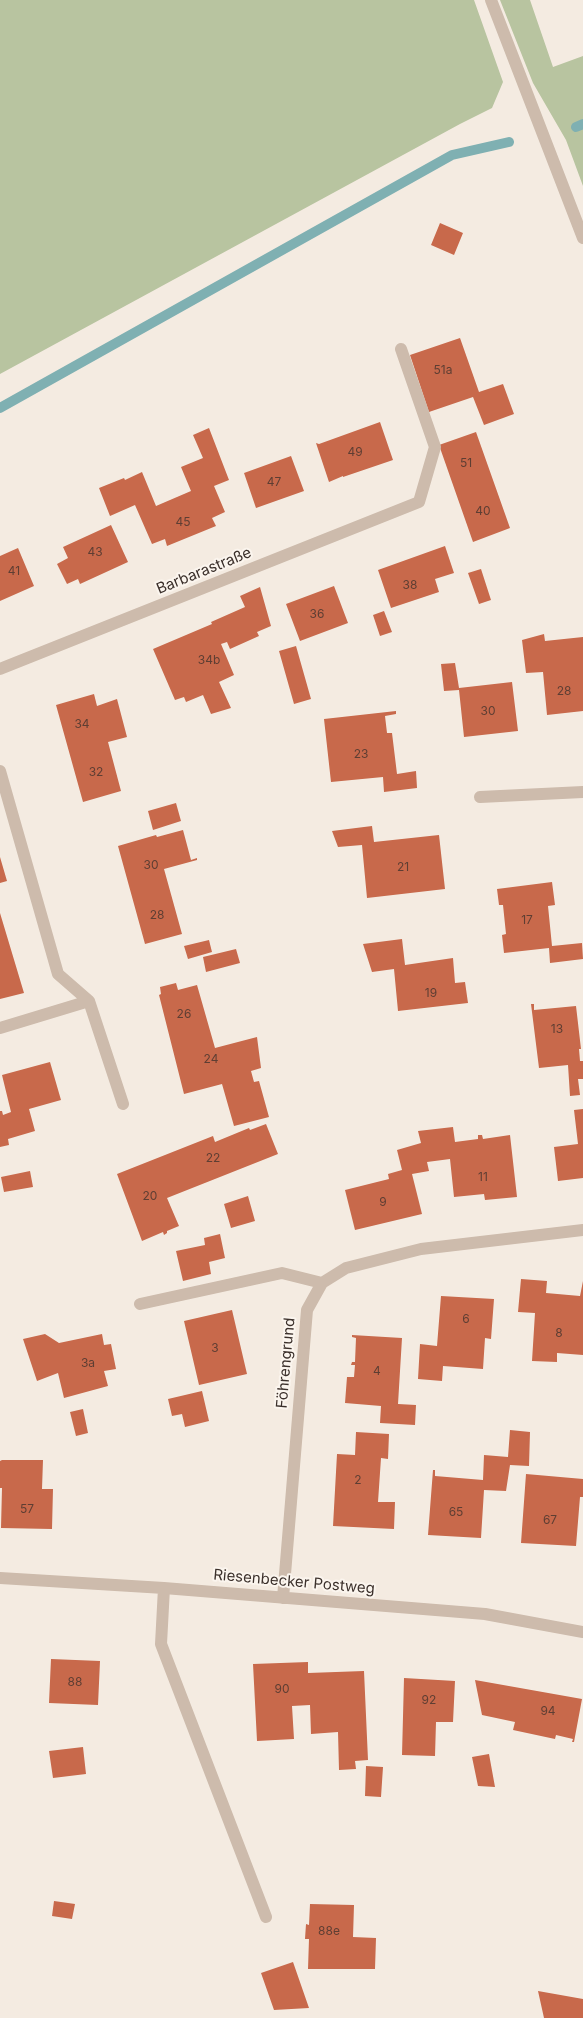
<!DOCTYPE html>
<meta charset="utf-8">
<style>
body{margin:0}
canvas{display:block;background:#f4ebe1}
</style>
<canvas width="583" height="2018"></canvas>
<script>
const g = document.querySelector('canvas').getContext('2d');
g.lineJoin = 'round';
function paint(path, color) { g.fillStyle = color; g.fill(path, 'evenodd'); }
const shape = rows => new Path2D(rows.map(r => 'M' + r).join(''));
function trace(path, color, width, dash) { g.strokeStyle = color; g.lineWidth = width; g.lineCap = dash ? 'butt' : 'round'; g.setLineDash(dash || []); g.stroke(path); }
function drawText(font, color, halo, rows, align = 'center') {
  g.font = font + ' Inter,sans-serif'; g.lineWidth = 4; g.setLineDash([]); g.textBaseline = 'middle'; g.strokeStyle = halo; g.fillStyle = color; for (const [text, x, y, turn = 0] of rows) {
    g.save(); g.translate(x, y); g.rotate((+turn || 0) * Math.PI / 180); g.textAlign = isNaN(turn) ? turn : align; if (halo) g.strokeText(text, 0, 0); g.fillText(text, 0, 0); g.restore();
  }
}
const green = shape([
 [0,0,474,0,503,82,492,108,460,124,0,374],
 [500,0,530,0,553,67,583,56,583,186,566,140,533,83]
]);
const stream = shape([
 [576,127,583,124],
 [0,408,452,155,509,142]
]);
const building = shape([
 [440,223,463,233,454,255,431,245],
 [460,338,479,392,503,384,514,414,484,425,473,397,429,412,410,355],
 [380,422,393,460,343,477,343,476,329,482,316,443,319,444],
 [209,428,229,480,214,486,225,512,212,518,216,526,167,546,165,539,152,544,135,505,110,516,99,488,124,478,125,480,142,472,156,506,191,491,181,467,203,458,193,435],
 [476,432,510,528,473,542,439,445],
 [291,456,304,491,256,508,244,473],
 [111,525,128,562,80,584,78,579,67,584,57,564,68,558,63,547],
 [445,546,454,573,435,579,439,592,391,608,378,570],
 [18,548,34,586,0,601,0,556],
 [481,569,491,600,479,604,468,573],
 [334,586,348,623,300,641,286,604],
 [260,587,271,626,257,632,259,636,230,649,227,642,221,644,234,675,219,682,231,708,211,714,203,695,186,702,184,697,175,700,153,649,212,624,211,622,245,607,240,596],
 [384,611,392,632,380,636,373,615],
 [544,634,545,641,583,637,583,711,547,715,543,672,526,673,522,640],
 [296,646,311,699,294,704,279,651],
 [455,663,459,688,512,682,518,731,464,737,459,690,444,691,441,664],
 [94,694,97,706,117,699,127,737,108,742,121,791,83,802,56,705],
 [396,711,396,714,385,716,387,733,392,733,397,774,416,771,417,788,384,792,383,777,331,782,324,719],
 [176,803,181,821,153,830,148,811],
 [372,826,374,842,439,835,445,889,367,898,362,845,338,847,332,831],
 [183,830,191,860,197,858,197,860,164,869,182,934,145,944,118,846,156,835,157,837],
 [0,857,7,881,0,883],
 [552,882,555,905,548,906,552,946,582,943,583,959,550,963,549,948,504,953,502,935,506,934,503,905,499,905,497,889],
 [0,913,24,993,0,999],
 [402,939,405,965,453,958,455,983,465,982,468,1003,398,1011,394,969,372,972,363,944],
 [209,940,212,952,188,959,184,946],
 [236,949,240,963,206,972,203,957],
 [176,983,178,990,197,985,215,1048,257,1037,261,1068,251,1071,254,1082,259,1081,269,1117,234,1126,222,1084,184,1094,159,995,161,994,160,987],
 [531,1004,534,1004,534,1010,576,1006,581,1049,579,1049,580,1061,583,1061,583,1079,578,1079,580,1095,570,1096,568,1065,539,1068],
 [50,1062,61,1100,29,1109,35,1131,8,1139,9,1145,0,1147,0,1111,2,1111,3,1115,11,1112,2,1075],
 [583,1109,583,1178,558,1181,554,1147,578,1144,574,1110],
 [266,1124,278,1154,167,1198,179,1226,167,1231,167,1233,164,1235,163,1232,142,1241,117,1174,213,1136,215,1142,249,1128,250,1130],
 [453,1127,455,1142,478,1139,478,1135,482,1135,483,1139,510,1135,517,1197,485,1200,484,1194,454,1197,450,1159,427,1162,429,1171,412,1174,422,1214,355,1230,345,1190,389,1179,388,1174,402,1170,397,1150,421,1143,418,1131],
 [30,1171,33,1187,4,1192,1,1177],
 [248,1196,255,1221,231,1228,224,1204],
 [220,1234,225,1258,209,1262,211,1274,183,1281,176,1251,205,1245,204,1238],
 [521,1279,547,1281,546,1293,580,1296,583,1281,583,1355,557,1353,557,1362,532,1361,535,1313,518,1312],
 [441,1296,494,1299,491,1339,485,1338,483,1369,443,1366,442,1381,418,1379,420,1344,437,1346],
 [232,1310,247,1374,199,1385,184,1321],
 [45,1334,59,1343,102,1334,104,1345,111,1344,116,1369,104,1371,108,1386,64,1398,58,1373,37,1381,23,1339],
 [352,1335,402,1338,398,1404,416,1405,415,1425,380,1423,381,1406,345,1403,347,1377,354,1377,355,1365,351,1365,352,1362,355,1362,356,1338,352,1337],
 [202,1391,209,1421,185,1427,182,1414,172,1416,168,1399],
 [83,1409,88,1433,76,1436,70,1412],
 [510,1430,530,1432,529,1466,510,1465,506,1491,484,1490,481,1538,428,1535,433,1470,435,1470,435,1476,483,1480,484,1455,508,1457],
 [356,1432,389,1434,388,1459,381,1458,378,1502,395,1502,394,1529,333,1526,337,1454,355,1455],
 [2,1460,43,1460,42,1489,53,1489,52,1529,1,1528,2,1488,0,1488,0,1461],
 [526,1474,583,1479,583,1497,580,1497,576,1546,521,1543],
 [51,1659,100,1661,98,1705,49,1703],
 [308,1662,308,1673,364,1671,368,1760,355,1761,356,1769,339,1770,338,1732,311,1734,310,1705,292,1706,294,1739,257,1741,253,1664],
 [404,1678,455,1681,453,1722,436,1722,435,1756,402,1755],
 [475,1680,582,1699,574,1742,572,1742,573,1739,556,1735,555,1739,513,1730,515,1722,482,1715],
 [83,1747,86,1774,53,1778,49,1751],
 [489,1754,495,1787,478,1786,472,1757],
 [366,1766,383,1767,381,1797,365,1796],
 [54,1901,75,1904,72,1919,52,1916],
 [310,1904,354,1905,353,1937,376,1938,375,1969,308,1969,309,1939,305,1939,306,1924,309,1925],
 [293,1962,309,2008,274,2010,261,1973],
 [538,1991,583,1999,583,2018,544,2018]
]);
const minor = shape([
 [491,0,583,238],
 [0,669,419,502,435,447,401,349],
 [0,771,58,974,89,1001],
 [480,797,583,792],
 [0,1028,89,1001,123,1104],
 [140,1304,282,1273,322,1283],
 [0,1578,164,1588,485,1614,583,1632],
 [164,1588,161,1644,266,1917],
 [283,1598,307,1310,322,1283,346,1268,421,1249,583,1230]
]);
const numberNames = [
 ["51a",443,370],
 ["49",355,452],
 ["51",466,463],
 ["47",274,482],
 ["40",483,511],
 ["45",183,522],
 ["43",95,552],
 ["41",14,571],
 ["38",410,585],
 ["36",317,614],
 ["34b",209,660],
 ["28",564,691],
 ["30",488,711],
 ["34",82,724],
 ["23",361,754],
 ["32",96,772],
 ["30",151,865],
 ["21",403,867],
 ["28",157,915],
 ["17",527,920],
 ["19",431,993],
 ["26",184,1014],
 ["13",557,1029],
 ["24",211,1059],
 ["22",213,1158],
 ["11",483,1177],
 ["20",150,1196],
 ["9",383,1202],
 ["6",466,1319],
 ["8",559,1333],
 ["3",215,1348],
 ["3a",88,1363],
 ["4",377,1371],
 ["2",358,1480],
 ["57",27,1509],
 ["65",456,1512],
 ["67",550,1520],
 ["88",75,1682],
 ["90",282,1689],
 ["92",429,1700],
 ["94",548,1711],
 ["88e",329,1931]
];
const streetNames = [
 ["Barbarastraße",204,571,-22],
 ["Föhrengrund",286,1363,-85],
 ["Riesenbecker Postweg",294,1582,5]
];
paint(green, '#b8c4a0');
trace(stream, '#7fb0b2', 10);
paint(building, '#c8694b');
trace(minor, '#cdbbac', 12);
drawText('12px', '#5e3e33', null, numberNames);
drawText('15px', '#3b302b', '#fbf5ee', streetNames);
</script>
